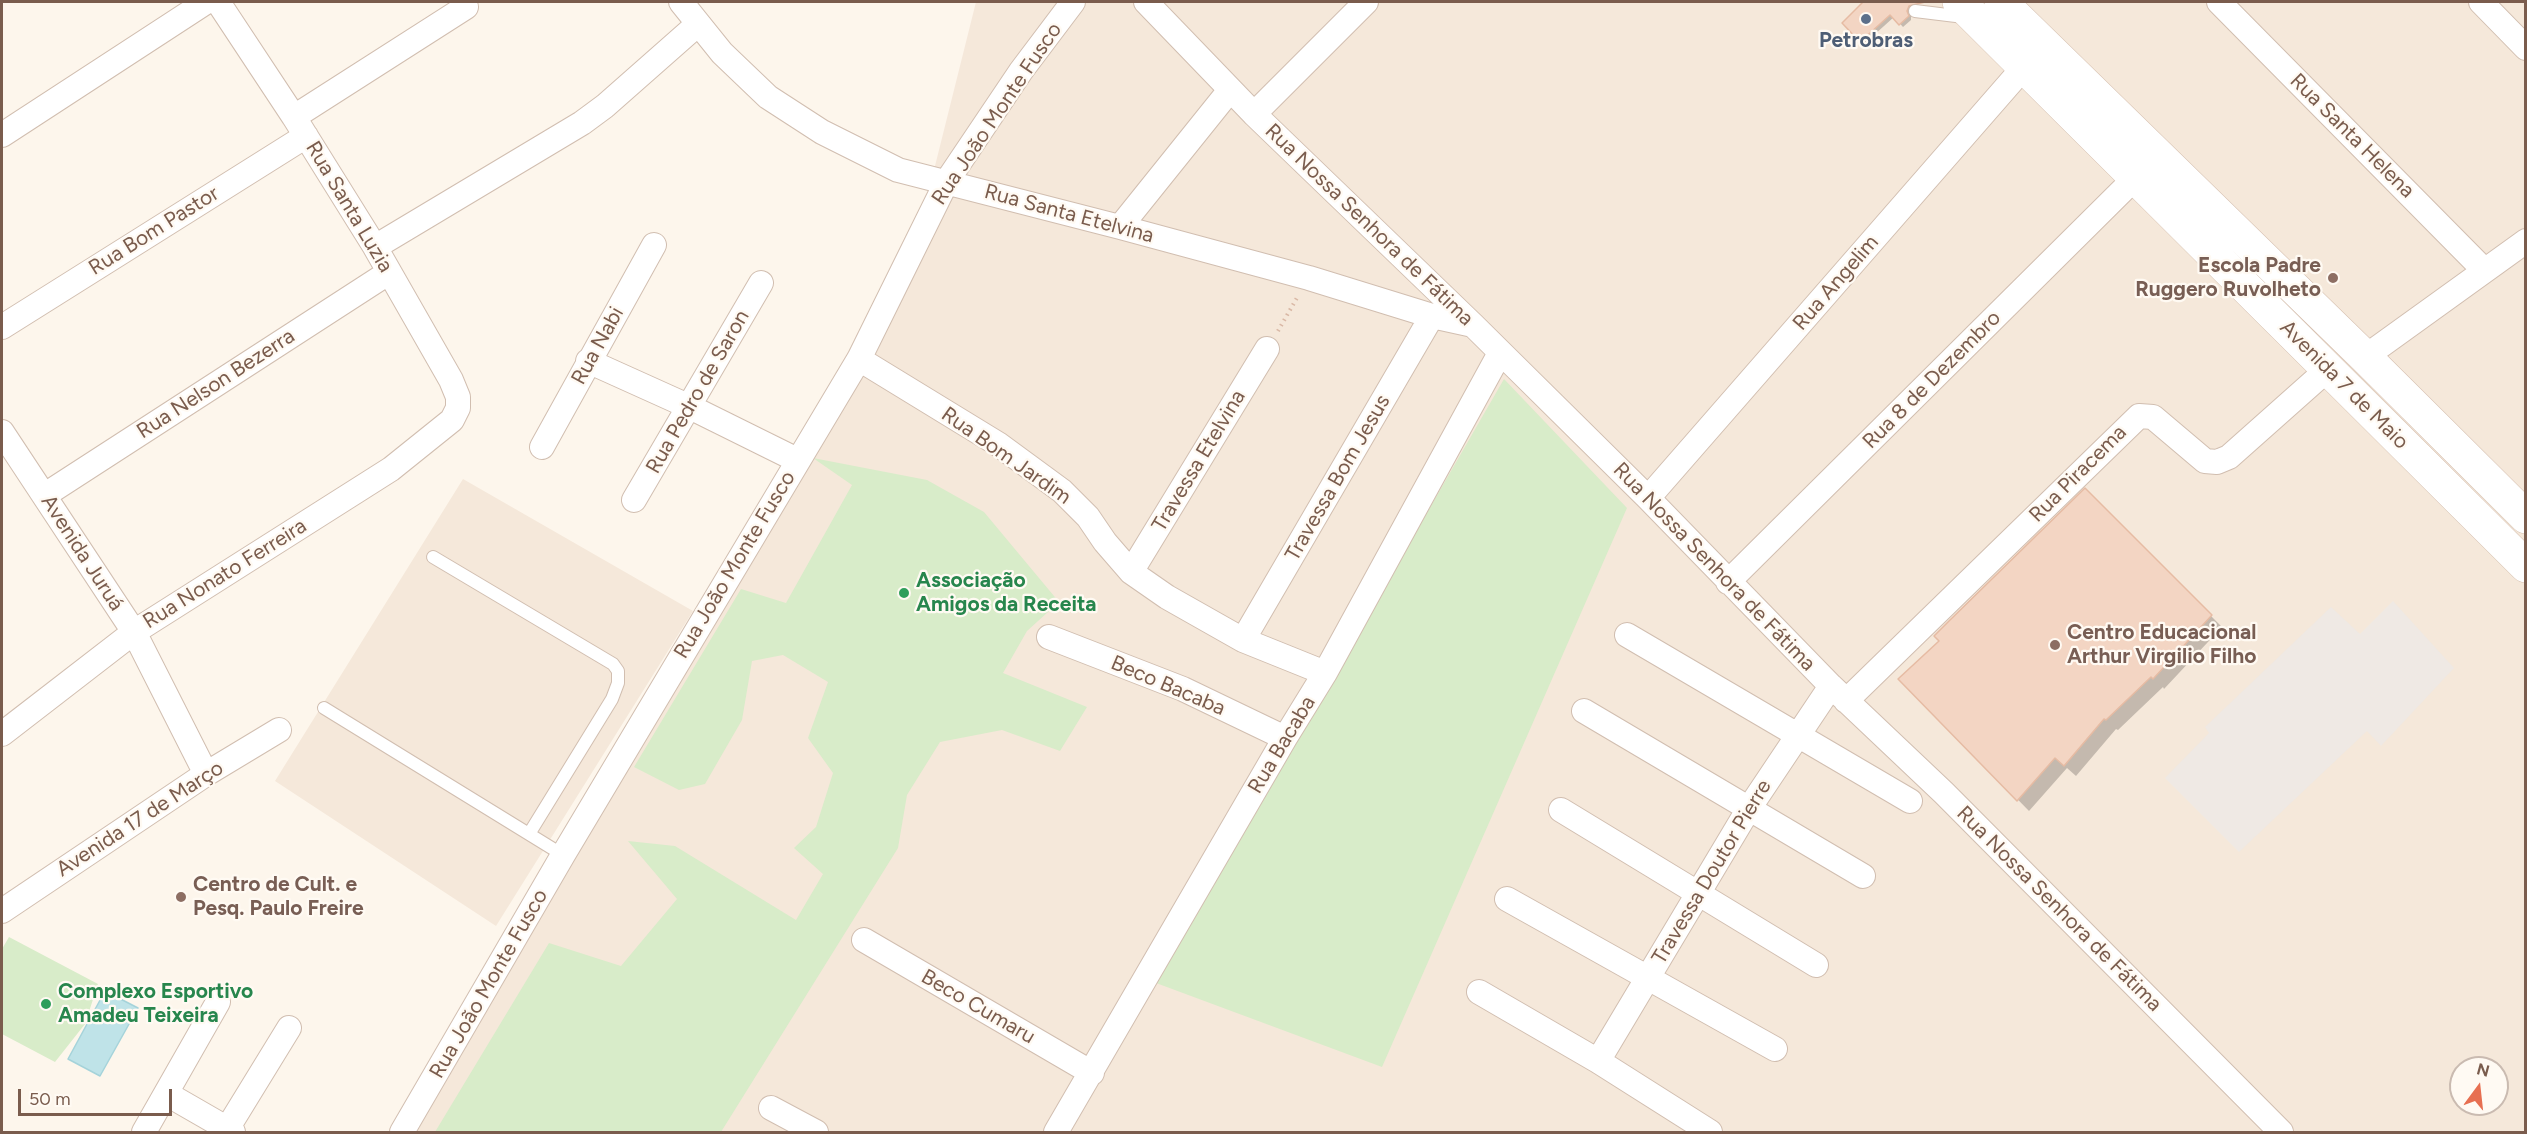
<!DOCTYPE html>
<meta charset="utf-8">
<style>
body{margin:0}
#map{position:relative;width:2527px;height:1134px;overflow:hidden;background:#fdf6ec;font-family:Figtree,sans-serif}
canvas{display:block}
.frame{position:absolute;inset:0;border:3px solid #7a5c4d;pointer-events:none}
.north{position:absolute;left:2449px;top:1056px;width:60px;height:60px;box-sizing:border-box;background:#fffaf3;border:2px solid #cabbb1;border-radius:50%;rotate:15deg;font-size:16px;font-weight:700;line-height:24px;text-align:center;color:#7a5c4d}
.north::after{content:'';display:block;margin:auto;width:21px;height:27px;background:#e76f51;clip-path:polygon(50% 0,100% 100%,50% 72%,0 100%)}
.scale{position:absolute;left:18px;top:1089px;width:154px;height:27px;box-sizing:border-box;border:3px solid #7a5c4d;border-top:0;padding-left:8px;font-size:18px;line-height:21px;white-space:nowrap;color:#7a5c4d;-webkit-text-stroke:4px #fffaf3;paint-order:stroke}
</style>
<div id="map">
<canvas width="2527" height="1134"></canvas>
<div class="frame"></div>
<div class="north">N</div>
<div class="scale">50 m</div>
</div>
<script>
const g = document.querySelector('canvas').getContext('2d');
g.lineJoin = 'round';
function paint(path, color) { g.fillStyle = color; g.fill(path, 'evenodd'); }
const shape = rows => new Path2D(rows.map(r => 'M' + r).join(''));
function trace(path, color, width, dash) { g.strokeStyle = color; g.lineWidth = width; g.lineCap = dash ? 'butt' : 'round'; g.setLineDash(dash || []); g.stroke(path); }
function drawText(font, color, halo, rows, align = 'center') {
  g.font = font + ' Figtree,sans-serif'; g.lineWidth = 4.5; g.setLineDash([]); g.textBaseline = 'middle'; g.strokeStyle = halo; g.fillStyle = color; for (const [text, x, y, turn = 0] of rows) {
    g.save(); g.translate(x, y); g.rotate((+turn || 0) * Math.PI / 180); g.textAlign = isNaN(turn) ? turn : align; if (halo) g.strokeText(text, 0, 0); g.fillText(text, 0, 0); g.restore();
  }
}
const residential = shape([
 [976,2,2525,2,2525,1132,391,1132,851,368,927,198],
 [2461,1068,2497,1068,2497,1104,2461,1104],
 [463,479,693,611,496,926,275,781]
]);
const industrial = shape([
 [2393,601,2454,668,2381,746,2367,731,2239,852,2165,778,2209,733,2205,727,2331,607,2360,634]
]);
const green = shape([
 [1504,379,1627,508,1382,1067,1156,983],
 [813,458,927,480,984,512,1059,602,1027,631,1003,673,1087,707,1060,751,1002,730,940,742,907,795,898,848,721,1132,435,1132,549,943,621,966,677,899,628,841,675,846,796,920,823,874,794,848,816,827,833,773,808,738,828,682,783,655,752,661,742,720,705,784,679,790,634,767,741,589,786,603,852,485],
 [9,937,98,984,85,1024,55,1062,2,1034,2,949]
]);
const water = shape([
 [105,991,138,1008,100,1076,68,1059,105,991]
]);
const shadow = shape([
 [1865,2,1913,2,1917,6,1911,10,1911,20,1903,27,1894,17,1864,44,1844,23],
 [2085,490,2222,627,2164,689,2163,687,2118,730,2116,729,2076,776,2067,768,2029,811,1900,679,1941,641]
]);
const building = shape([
 [1863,2,1925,2,1909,6,1907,11,1909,16,1899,25,1890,15,1860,42,1842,23,1863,2],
 [2085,488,2212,615,2153,679,2151,677,2106,720,2104,719,2064,766,2055,758,2017,801,1898,679,1939,641,1934,636,1949,621,2085,488]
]);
const path = shape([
 [1278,331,1298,296]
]);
const lane = shape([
 [1915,11,1964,17],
 [433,557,613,664,618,671,618,683,612,699,529,834],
 [324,708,563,855]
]);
const street = shape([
 [681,2,722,53,768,97,822,132,898,170,1120,227,1309,278,1432,316,1473,325],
 [1146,2,1254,114,1473,325,1648,498,1831,686,1944,793,2281,1132],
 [2219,2,2484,270],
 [2481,2,2526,48],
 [1254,114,1366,2],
 [294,117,466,7],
 [2,135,206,2],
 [1120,227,1230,90],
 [375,247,582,123,605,106,698,24],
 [2,327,306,136],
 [2365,357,2526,241],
 [859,359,998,444,1062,491,1088,517,1105,542,1131,572,1167,597,1243,640,1325,673],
 [588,361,690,407,797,460],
 [2,432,134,632,206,774],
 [542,447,654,245],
 [45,495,388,273],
 [1648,498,2024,67],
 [634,500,761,283],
 [1131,572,1267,349],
 [1728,582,2135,178],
 [1627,635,1910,801],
 [1049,637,1183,689,1285,738],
 [1243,640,1432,316],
 [1846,701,2139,416,2153,417,2205,461,2217,462,2229,457,2328,369],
 [1584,711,1863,876],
 [2,734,134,632,391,469,452,420,458,408,458,397,451,380,375,247,294,117,218,2],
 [1561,810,1816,965],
 [1507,899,1775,1049],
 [2,911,206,774,279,730],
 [864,940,1092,1073],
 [1479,992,1598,1061,1710,1132],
 [1598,1061,1748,810,1831,686],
 [167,1094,233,1132],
 [771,1108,816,1132],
 [227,1129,289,1028],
 [144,1132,218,1002],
 [402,1132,563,855,859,359,947,181,1021,71,1073,2],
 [1056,1132,1285,738,1325,673,1500,353]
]);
const secondary = shape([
 [1959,2,2526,566],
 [2001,2,2365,357,2526,517]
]);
const markers = [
 [1866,19,6,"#5c6f8a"],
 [2333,278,6,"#8d6e63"],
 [904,593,6,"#2e9e5b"],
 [2055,645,6,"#8d6e63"],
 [181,897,6,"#8d6e63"],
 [46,1004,6,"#2e9e5b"]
];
const serviceNames = [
 ["Petrobras",1866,41]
];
const streetNames = [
 ["Rua João Monte Fusco",997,114,-56],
 ["Rua Santa Helena",2352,136,45],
 ["Rua Santa Luzia",349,207,59],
 ["Rua Santa Etelvina",1069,214,15],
 ["Rua Nossa Senhora de Fátima",1369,225,44],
 ["Rua Bom Pastor",154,231,-32],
 ["Rua Angelim",1836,283,-49],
 ["Rua Nabi",598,346,-61],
 ["Rua 8 de Dezembro",1932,380,-45],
 ["Rua Nelson Bezerra",216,384,-33],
 ["Avenida 7 de Maio",2344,385,45],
 ["Rua Pedro de Saron",698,392,-60],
 ["Rua Bom Jardim",1006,456,35],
 ["Travessa Etelvina",1199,461,-59],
 ["Rua Piracema",2078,474,-45],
 ["Travessa Bom Jesus",1338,478,-60],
 ["Avenida Juruá",82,553,57],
 ["Rua João Monte Fusco",735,565,-59],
 ["Rua Nossa Senhora de Fátima",1714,567,46],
 ["Rua Nonato Ferreira",225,574,-32],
 ["Beco Bacaba",1168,686,23],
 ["Rua Bacaba",1282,745,-59],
 ["Avenida 17 de Março",140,819,-33],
 ["Travessa Doutor Pierre",1712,872,-59],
 ["Rua Nossa Senhora de Fátima",2059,909,45],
 ["Rua João Monte Fusco",489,984,-60],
 ["Beco Cumaru",978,1007,30]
];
const educationNames = [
 ["Escola Padre",2321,266,"right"],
 ["Ruggero Ruvolheto",2321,290,"right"],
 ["Centro Educacional",2067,633],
 ["Arthur Virgilio Filho",2067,657],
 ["Centro de Cult. e",193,885],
 ["Pesq. Paulo Freire",193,909]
];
const leisureNames = [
 ["Associação",916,581],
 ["Amigos da Receita",916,605],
 ["Complexo Esportivo",58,992],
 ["Amadeu Teixeira",58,1016]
];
paint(residential, '#f5e8da');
paint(industrial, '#efe9e4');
paint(green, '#d8ecc9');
paint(water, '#bfe3e8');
trace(water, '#a5d3da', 1.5);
paint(shadow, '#0003');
paint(building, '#f3d5c3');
trace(building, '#e6bba3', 1.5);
trace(lane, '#d1beb0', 14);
trace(street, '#d1beb0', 26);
trace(secondary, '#d6c0b0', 34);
trace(path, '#d9b8a5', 4, [1.5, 4.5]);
trace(lane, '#fff', 12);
trace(street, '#fff', 24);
trace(secondary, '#fff', 33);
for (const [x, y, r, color] of markers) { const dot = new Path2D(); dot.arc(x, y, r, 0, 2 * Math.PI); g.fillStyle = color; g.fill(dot); trace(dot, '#fffaf3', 2); }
drawText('bold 21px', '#4e5e75', '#fffaf3', serviceNames);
drawText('21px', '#7a5c4d', '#fffaf3', streetNames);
drawText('bold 21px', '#785e54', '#fffaf3', educationNames, 'left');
drawText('bold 21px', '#27864d', '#fffaf3', leisureNames, 'left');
</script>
